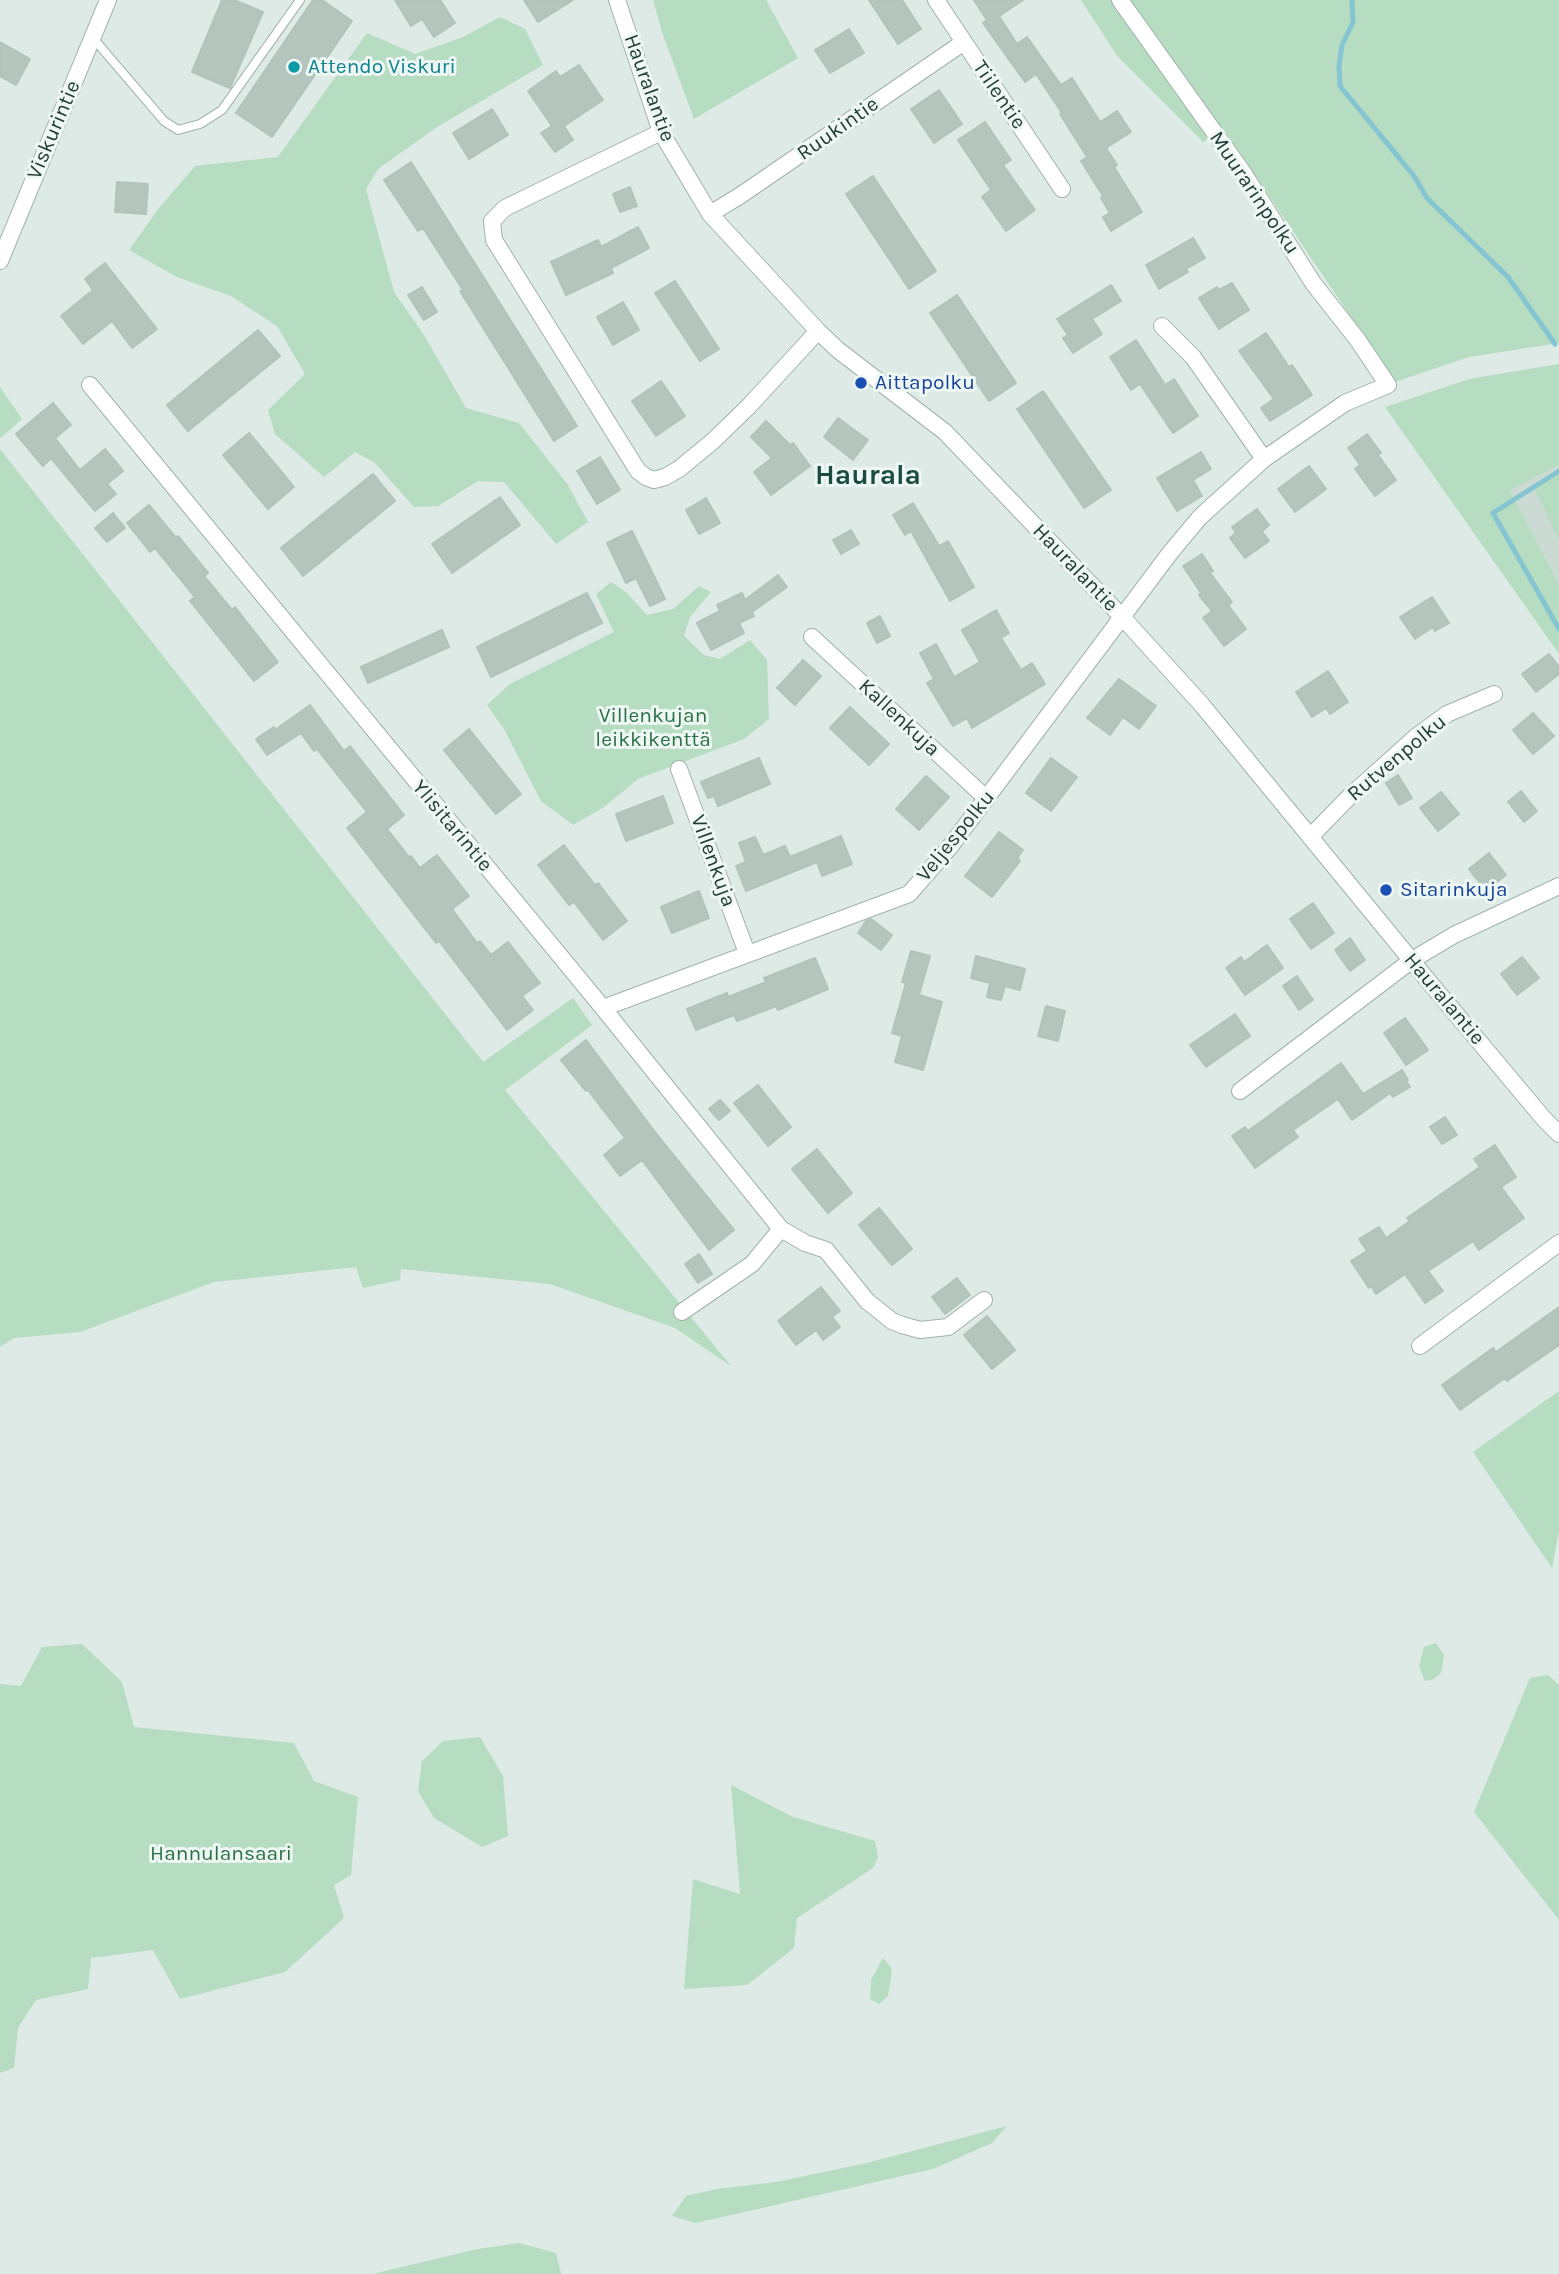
<!DOCTYPE html>
<meta charset="utf-8">
<style>
body{margin:0}
canvas{display:block;background:#deeae5}
</style>
<canvas width="1559" height="2274"></canvas>
<script>
const g = document.querySelector('canvas').getContext('2d');
g.lineJoin = 'round';
function paint(path, color) { g.fillStyle = color; g.fill(path, 'evenodd'); }
const shape = rows => new Path2D(rows.map(r => 'M' + r).join(''));
function trace(path, color, width, dash) { g.strokeStyle = color; g.lineWidth = width; g.lineCap = dash ? 'butt' : 'round'; g.setLineDash(dash || []); g.stroke(path); }
function drawText(font, color, halo, rows, align = 'center') {
  g.font = font + ' Karla,sans-serif'; g.lineWidth = 6; g.setLineDash([]); g.textBaseline = 'middle'; g.strokeStyle = halo; g.fillStyle = color; for (const [text, x, y, turn = 0] of rows) {
    g.save(); g.translate(x, y); g.rotate((+turn || 0) * Math.PI / 180); g.textAlign = isNaN(turn) ? turn : align; if (halo) g.strokeText(text, 0, 0); g.fillText(text, 0, 0); g.restore();
  }
}
const built = shape([
 [1559,465,1559,585,1510,490]
]);
const green = shape([
 [653,0,766,0,798,58,694,119,662,32],
 [1081,0,1559,0,1559,343,1469,357,1395,382,1225,131,1203,142,1118,57],
 [500,17,525,29,543,65,437,127,378,169,366,189,394,292,424,335,466,408,519,423,568,485,588,522,556,544,504,482,478,481,438,506,414,507,375,463,355,452,324,477,275,434,268,410,305,374,277,326,231,296,177,277,129,250,159,208,195,166,278,157,367,33,415,54,463,37],
 [1559,364,1559,465,1510,490,1559,585,1559,654,1385,407,1469,379],
 [0,387,22,419,0,438],
 [0,449,483,1062,573,998,592,1025,505,1090,731,1366,675,1328,550,1284,401,1269,400,1280,363,1288,356,1267,214,1282,80,1332,14,1338,0,1347],
 [1559,475,1559,540,1534,488],
 [611,582,625,591,647,615,673,609,699,586,711,592,690,617,684,636,704,655,720,659,750,640,767,660,769,719,744,739,638,779,604,807,573,825,541,801,504,729,487,705,510,684,614,632,596,594],
 [1559,1391,1559,1531,1552,1568,1473,1452],
 [1436,1643,1444,1655,1441,1673,1434,1679,1425,1681,1419,1666,1424,1647],
 [82,1644,122,1682,134,1727,294,1743,314,1781,358,1797,351,1875,334,1885,344,1918,285,1972,180,1999,153,1950,91,1958,88,1989,36,2000,18,2028,14,2068,0,2073,0,1684,21,1686,42,1647],
 [1548,1675,1559,1685,1559,1920,1474,1812,1530,1678],
 [480,1737,503,1776,508,1836,482,1847,434,1818,418,1791,422,1761,443,1741],
 [731,1785,793,1817,875,1841,878,1857,873,1868,797,1918,794,1948,747,1985,684,1989,693,1879,740,1894],
 [883,1958,892,1969,888,1996,879,2004,870,1999,871,1980],
 [1007,2126,992,2143,933,2169,696,2223,672,2216,686,2196,717,2189,776,2182,867,2163],
 [519,2243,556,2253,561,2274,373,2274,477,2249]
]);
const stream = shape([
 [1352,0,1353,22,1342,45,1339,66,1340,86,1414,176,1427,198,1508,277,1555,344],
 [1559,471,1493,513,1559,629]
]);
const building = shape([
 [222,0,234,0,263,12,230,88,192,72,222,0],
 [313,0,322,0,352,21,272,137,236,113,313,0],
 [395,0,440,0,455,23,434,37,422,19,411,26,395,0],
 [524,0,573,0,538,22,524,0],
 [869,0,902,0,921,29,898,44,869,0],
 [974,0,1023,0,999,16,1017,44,1027,37,1061,85,1072,78,1100,122,1117,111,1131,132,1106,148,1117,165,1114,167,1142,212,1111,231,1103,217,1110,213,1101,198,1103,196,1081,161,1087,157,1060,114,1062,113,1036,74,1025,82,983,23,987,20,974,0],
 [849,29,864,53,830,73,815,50,849,29],
 [0,42,30,59,16,85,0,76,0,42],
 [579,65,603,100,564,126,573,140,555,152,541,133,552,126,528,91,556,71,560,77,579,65],
 [939,90,962,124,934,143,911,109,939,90],
 [492,109,508,135,469,159,453,133,492,109],
 [985,122,1011,160,1003,165,1035,210,1006,231,982,197,991,190,958,140,985,122],
 [411,162,577,426,554,441,460,291,463,290,423,228,418,231,384,180,411,162],
 [873,176,936,271,909,289,846,194,873,176],
 [117,182,148,184,146,214,115,212,117,182],
 [630,187,637,206,620,212,613,194,630,187],
 [638,227,649,248,611,268,613,273,566,295,551,262,598,240,601,247,638,227],
 [1193,238,1205,258,1186,269,1188,272,1159,289,1146,265,1193,238],
 [105,263,157,329,132,348,112,321,83,344,61,316,93,290,85,279,105,263],
 [675,281,719,349,700,361,655,293,675,281],
 [1232,283,1249,310,1219,329,1199,298,1217,287,1219,290,1232,283],
 [1111,285,1121,301,1092,319,1102,334,1073,353,1063,338,1068,335,1057,319,1111,285],
 [422,287,437,312,424,320,408,295,422,287],
 [957,295,1016,383,989,401,930,313,957,295],
 [623,302,639,330,613,345,597,317,623,302],
 [258,330,280,356,188,431,167,405,258,330],
 [1266,333,1289,367,1292,365,1312,395,1270,421,1261,408,1274,399,1239,351,1266,333],
 [1136,340,1165,385,1174,379,1198,416,1173,433,1140,384,1131,390,1110,357,1136,340],
 [661,381,685,416,656,436,632,401,661,381],
 [1043,391,1111,490,1084,508,1017,409,1043,391],
 [53,403,71,425,55,438,80,470,105,449,123,471,107,484,116,494,95,511,51,458,43,466,16,434,53,403],
 [838,418,868,440,853,460,824,437,838,418],
 [766,421,790,445,793,443,810,466,771,495,754,472,772,458,751,437,766,421],
 [249,433,294,487,268,509,223,455,249,433],
 [1367,434,1381,453,1378,455,1396,480,1375,496,1355,469,1360,465,1348,448,1367,434],
 [1201,452,1211,469,1193,480,1202,496,1177,511,1157,478,1201,452],
 [600,457,620,490,597,504,577,471,600,457],
 [1309,466,1326,489,1295,512,1278,489,1309,466],
 [373,474,395,501,303,576,281,548,373,474],
 [500,497,520,525,452,573,432,544,500,497],
 [706,498,720,523,699,534,686,510,706,498],
 [913,503,939,546,948,541,974,587,950,601,911,531,905,535,893,515,913,503],
 [149,505,176,538,178,536,208,573,204,576,232,610,235,607,278,662,254,681,190,601,195,597,155,548,150,552,127,523,149,505],
 [1257,509,1269,525,1262,531,1269,541,1245,558,1230,538,1236,533,1232,527,1257,509],
 [113,513,125,528,107,542,95,528,113,513],
 [851,530,859,544,841,554,833,540,851,530],
 [632,531,665,599,650,606,636,578,626,583,607,543,632,531],
 [1202,554,1213,571,1210,573,1232,602,1228,605,1246,629,1224,646,1203,618,1212,611,1199,595,1201,593,1183,566,1202,554],
 [778,575,787,587,752,612,754,616,739,623,744,633,711,650,697,623,720,611,717,605,742,593,745,600,778,575],
 [587,593,602,623,491,677,477,647,587,593],
 [1432,597,1449,623,1435,631,1433,627,1415,639,1400,617,1432,597],
 [996,610,1009,633,1001,638,1021,670,1032,663,1045,684,972,728,967,718,953,726,927,683,934,679,920,653,936,644,954,677,980,662,962,630,996,610],
 [880,616,890,636,877,643,867,623,880,616],
 [442,630,449,647,368,683,361,667,442,630],
 [1549,654,1559,667,1559,674,1536,692,1522,674,1549,654],
 [803,660,821,676,795,705,777,688,803,660],
 [1328,671,1348,702,1330,714,1326,708,1312,717,1296,692,1328,671],
 [1119,679,1156,706,1139,729,1123,717,1110,735,1087,718,1119,679],
 [310,705,344,751,350,746,404,815,387,829,409,857,411,856,420,868,437,855,469,896,452,909,477,943,480,941,491,955,508,942,540,983,522,996,533,1010,507,1030,439,941,436,943,347,828,367,812,317,749,314,751,301,733,267,755,256,739,274,727,275,730,310,705],
 [850,707,889,744,869,765,830,728,850,707],
 [1533,713,1554,736,1533,754,1513,730,1533,713],
 [469,729,521,794,496,814,444,750,469,729],
 [759,758,770,784,718,806,714,796,708,798,701,782,759,758],
 [1051,758,1077,777,1051,811,1026,793,1051,758],
 [1398,775,1412,798,1399,805,1386,783,1398,775],
 [926,776,949,797,919,830,896,809,926,776],
 [1521,791,1537,811,1524,822,1508,802,1521,791],
 [1441,792,1459,814,1438,831,1420,808,1441,792],
 [663,796,673,823,626,841,616,814,663,796],
 [999,832,1023,850,1017,858,1020,861,992,897,965,876,999,832],
 [841,836,852,864,822,876,817,862,746,891,736,866,746,862,739,843,755,837,763,855,785,846,790,857,841,836],
 [564,845,595,885,598,883,627,921,603,940,574,902,569,905,538,865,564,845],
 [1489,853,1506,875,1486,890,1469,869,1489,853],
 [699,891,709,918,672,933,661,907,699,891],
 [1313,903,1334,933,1311,949,1290,919,1313,903],
 [871,919,892,935,881,950,858,933,866,921,871,919],
 [1350,938,1365,960,1350,971,1335,950,1350,938],
 [1267,945,1283,968,1245,995,1226,968,1241,957,1244,962,1267,945],
 [911,951,930,956,919,995,942,1002,923,1070,895,1062,902,1036,892,1033,906,983,902,982,911,951],
 [976,956,1025,969,1020,990,1005,986,1001,1000,987,997,990,983,971,978,976,956],
 [1522,957,1539,978,1517,995,1501,974,1522,957],
 [815,958,828,989,778,1010,776,1006,737,1021,734,1015,696,1030,687,1009,727,993,728,997,766,982,764,978,815,958],
 [1297,976,1313,1000,1299,1010,1283,986,1297,976],
 [1046,1006,1065,1011,1058,1041,1038,1036,1046,1006],
 [1235,1014,1250,1036,1206,1067,1190,1045,1235,1014],
 [1405,1018,1428,1050,1406,1065,1384,1033,1405,1018],
 [586,1040,658,1136,734,1230,709,1250,642,1160,620,1176,604,1155,625,1138,587,1089,586,1091,561,1060,586,1040],
 [1341,1063,1363,1094,1402,1070,1408,1080,1406,1081,1410,1087,1393,1097,1390,1093,1352,1120,1338,1099,1293,1130,1298,1137,1255,1168,1232,1136,1245,1127,1248,1131,1341,1063],
 [758,1085,791,1127,768,1146,734,1103,758,1085],
 [720,1100,730,1111,719,1120,709,1109,720,1100],
 [1445,1117,1457,1135,1442,1144,1430,1127,1445,1117],
 [1495,1145,1516,1177,1501,1187,1524,1218,1479,1250,1473,1241,1428,1271,1443,1291,1425,1303,1405,1274,1376,1294,1371,1286,1369,1288,1351,1261,1367,1251,1359,1239,1379,1227,1386,1238,1410,1221,1407,1218,1480,1167,1474,1159,1495,1145],
 [817,1149,852,1193,828,1213,792,1169,817,1149],
 [879,1208,912,1249,892,1265,859,1225,879,1208],
 [699,1254,712,1274,698,1283,685,1264,699,1254],
 [957,1278,970,1295,945,1314,932,1297,957,1278],
 [821,1287,840,1311,832,1317,840,1327,823,1340,816,1330,796,1345,778,1321,821,1287],
 [1559,1307,1559,1345,1507,1381,1505,1378,1460,1410,1442,1385,1493,1348,1496,1352,1559,1307],
 [987,1316,1015,1350,992,1369,964,1335,987,1316]
]);
const service = shape([
 [93,38,164,121,178,130,200,124,222,110,300,0]
]);
const minor = shape([
 [617,0,661,132,710,214,818,331,838,350,945,432,1123,618,1202,705,1430,983,1544,1119,1559,1134],
 [936,0,1062,189],
 [661,132,505,208,492,221,494,240,638,471,646,477,654,480,665,477,679,469,713,441,749,406,818,331],
 [710,214,741,195,964,42],
 [0,261,108,0],
 [1162,326,1193,357,1264,459],
 [90,385,603,1008,781,1229,805,1243,826,1250,867,1301,892,1321,902,1325,920,1330,948,1327,984,1300],
 [812,637,987,799],
 [679,769,747,953],
 [1310,837,1349,797,1417,736,1447,714,1494,694],
 [603,1008,909,894,949,848,1170,553,1200,517,1264,459,1345,403,1388,385,1357,339,1313,283,1244,174,1120,0],
 [1240,1091,1412,960,1454,935,1559,886],
 [682,1312,752,1264,781,1229],
 [1420,1346,1559,1243]
]);
const markers = [
 [294,67,7,"#0f9aa8"],
 [861,383,7,"#1a4fb4"],
 [1386,890,7,"#1a4fb4"]
];
const cultureNames = [
 ["Attendo Viskuri",308,67]
];
const streetNames = [
 ["Hauralantie",649,88,70],
 ["Tiilentie",999,95,56],
 ["Ruukintie",838,129,-35],
 ["Viskurintie",54,130,-67],
 ["Muurarinpolku",1254,193,56],
 ["Hauralantie",1075,568,46],
 ["Kallenkuja",899,718,43],
 ["Rutvenpolku",1397,758,-40],
 ["Ylisitarintie",452,826,50],
 ["Veljespolku",956,836,-51],
 ["Villenkuja",713,861,70],
 ["Hauralantie",1444,999,50]
];
const transitNames = [
 ["Aittapolku",875,383],
 ["Sitarinkuja",1400,890]
];
const parkNames = [
 ["Villenkujan",653,716],
 ["leikkikenttä",653,740],
 ["Hannulansaari",221,1854]
];
const districtNames = [
 ["Haurala",868,476]
];
paint(built, '#ccdad4');
paint(green, '#b6dcc1');
trace(stream, '#84c5d1', 5);
paint(building, '#b4c5be');
trace(building, '#b1c4bc', 2);
trace(service, '#a1b2ac', 10);
trace(minor, '#a1b2ac', 18);
trace(service, '#fff', 8);
trace(minor, '#fff', 16);
for (const [x, y, r, color] of markers) { const dot = new Path2D(); dot.arc(x, y, r, 0, 2 * Math.PI); g.fillStyle = color; g.fill(dot); trace(dot, '#eef7f3', 2.5); }
drawText('21px', '#0d838f', '#eef7f3', cultureNames, 'left');
drawText('21px', '#1f3a33', '#eef7f3', streetNames);
drawText('21px', '#164399', '#eef7f3', transitNames, 'left');
drawText('21px', '#297145', '#eef7f3', parkNames);
drawText('bold 28px', '#1b4c40', '#eef7f3', districtNames);
</script>
